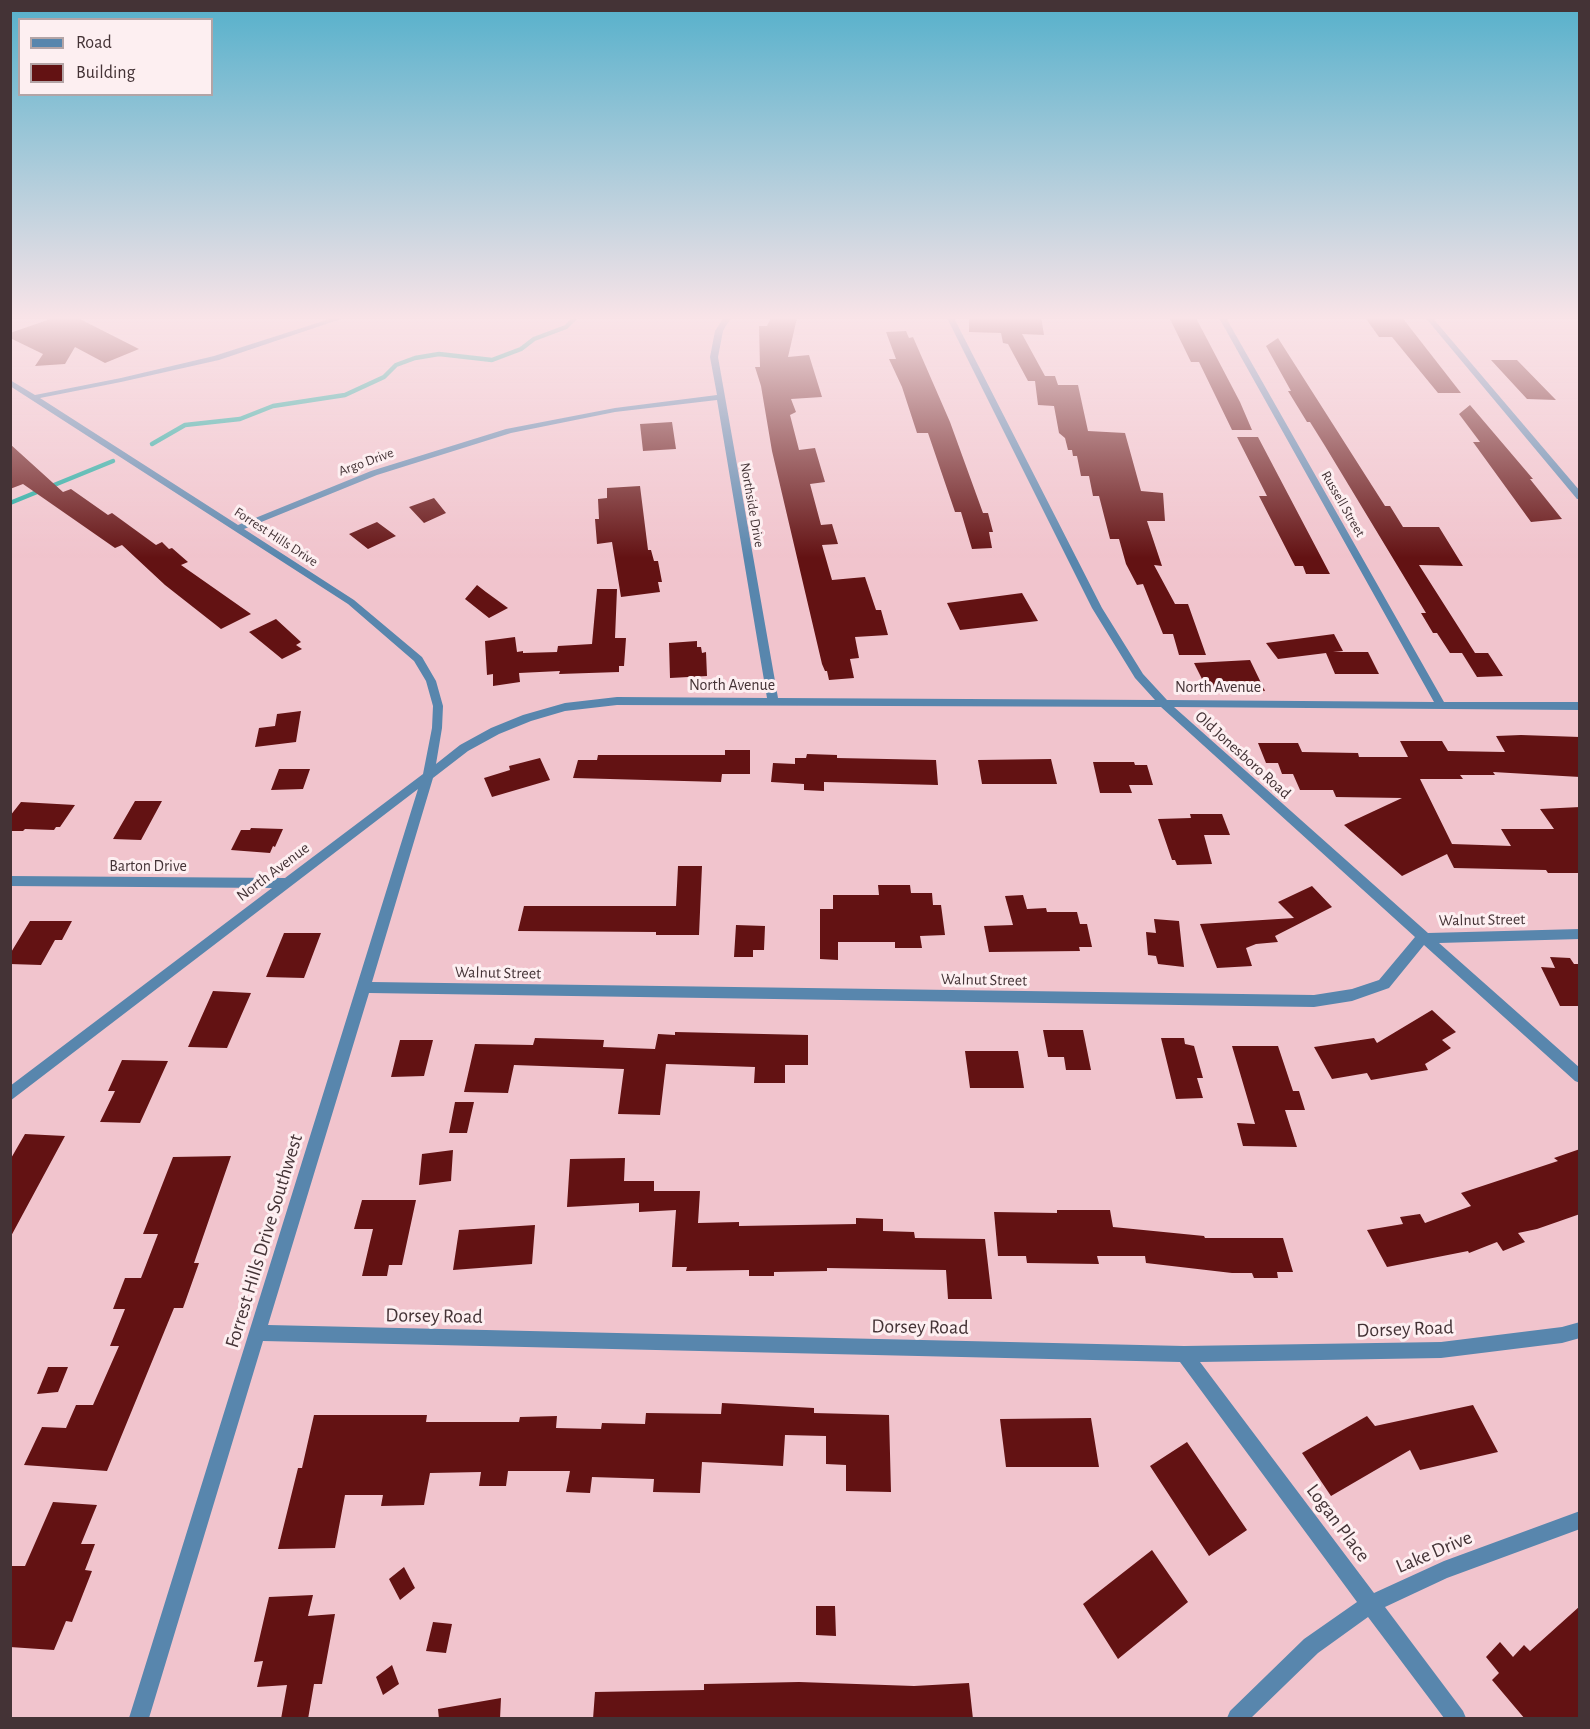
<!DOCTYPE html>
<style>
body{margin:0}
#map{position:relative;width:1590px;height:1729px;overflow:hidden;background:#f1c4cd;font-family:"Alegreya Sans",sans-serif}
canvas{display:block}
.frame{position:absolute;inset:0;border:12px solid #443336;pointer-events:none}
.legend{position:absolute;left:18px;top:18px;width:195px;height:78px;box-sizing:border-box;background:#fdeff1;border:2px solid #b3a4a6;margin:0;padding:8px 10px;list-style:none;font-size:18px;color:#443336}
.legend li{display:flex;align-items:center;gap:12px;height:30px}
.legend b{width:30px;border:2px solid #b3a4a6}
</style>
<div id="map">
<canvas width="1590" height="1729"></canvas>
<div class="frame"></div>
<ul class="legend">
<li><b style="height:8px;background:#5886ad"></b>Road</li>
<li><b style="height:16px;background:#631213"></b>Building</li>
</ul>
</div>
<script>
const g = document.querySelector('canvas').getContext('2d');
g.lineJoin = 'round';
const shape = rows => new Path2D(rows.map(r => 'M' + r).join(''));
function trace(path, color, width, dash) { g.strokeStyle = color; g.lineWidth = width; g.lineCap = dash ? 'butt' : 'round'; g.setLineDash(dash || []); g.stroke(path); }
function paint(path, color) { g.fillStyle = color; g.fill(path, 'evenodd'); }
function drawText(font, color, halo, rows, align = 'center') {
  g.font = font + ' "Alegreya Sans",sans-serif'; g.lineWidth = 6; g.setLineDash([]); g.textBaseline = 'middle'; g.strokeStyle = halo; g.fillStyle = color; for (const [text, x, y, turn = 0] of rows) {
    g.save(); g.translate(x, y); g.rotate((+turn || 0) * Math.PI / 180); g.textAlign = isNaN(turn) ? turn : align; if (halo) g.strokeText(text, 0, 0); g.fillText(text, 0, 0); g.restore();
  }
}
const stream = shape([
 [152,444,185,425,240,419,273,406,345,395,384,377,396,365,415,358,439,354,492,360,521,349,534,339,566,327,577,316],
 [10,503,113,461]
]);
const building = shape([
 [59,316,74,316,139,349,105,363,75,347,65,364,35,366,43,354,10,338,10,333],
 [772,316,797,318,788,357,809,355,822,397,791,399,796,412,790,415,799,450,815,448,825,482,810,484,821,525,832,524,838,544,822,545,832,580,865,577,876,610,881,610,888,635,855,637,859,658,850,659,854,678,829,680,827,671,825,671,822,664,772,451,761,386,755,367,760,367,759,326,767,326],
 [969,316,1041,316,1044,335,1022,334,1045,376,1055,376,1058,385,1078,385,1088,431,1125,433,1141,491,1163,493,1165,521,1147,521,1162,566,1154,565,1175,604,1188,604,1206,655,1179,655,1173,634,1163,634,1143,584,1137,585,1126,564,1119,539,1110,539,1099,496,1093,496,1089,476,1081,476,1077,456,1073,456,1072,450,1068,450,1065,438,1059,433,1054,406,1038,405,1035,381,1028,381,1008,344,1003,343,1001,333,969,332],
 [1364,316,1401,316,1461,393,1438,393,1392,337,1379,337],
 [1196,318,1240,402,1252,430,1232,430,1199,362,1191,362,1170,319],
 [906,331,909,338,913,337,950,422,983,513,988,513,993,532,989,532,992,548,972,549,961,512,955,512,928,433,917,433,902,387,889,359,896,359,886,332],
 [1278,338,1385,506,1390,506,1403,527,1439,527,1463,566,1419,565,1475,653,1450,653,1437,633,1433,633,1421,613,1426,613,1325,446,1310,422,1307,422,1288,391,1291,391,1266,346],
 [1491,360,1517,360,1556,400,1527,399],
 [1470,405,1533,479,1530,479,1562,519,1531,522,1473,442,1480,442,1459,414],
 [672,422,676,449,643,451,640,424],
 [1237,437,1258,437,1330,574,1306,574,1303,566,1295,566,1259,496,1267,496],
 [10,444,63,492,71,489,108,515,112,513,156,545,162,542,169,549,172,548,188,562,181,565,251,614,221,629,165,585,122,545,115,548,23,484,10,489],
 [640,486,648,550,651,550,654,561,658,561,662,582,658,582,660,592,621,597,612,542,597,544,595,519,599,519,598,499,607,498,607,488],
 [434,498,446,513,424,523,409,507],
 [377,522,396,536,368,549,349,534],
 [477,585,486,592,508,608,489,618,465,599],
 [597,589,617,589,615,638,626,638,624,666,619,666,619,672,559,674,560,671,519,673,520,682,493,686,493,674,487,675,485,641,515,637,517,652,523,651,523,653,557,652,558,646,592,644],
 [1022,593,1038,621,960,630,947,603],
 [276,619,301,642,296,645,302,649,282,659,249,632],
 [1334,634,1343,651,1333,652,1368,652,1379,674,1335,674,1326,653,1278,659,1266,643],
 [697,641,697,647,701,647,702,653,706,652,707,676,670,678,669,643],
 [1462,653,1488,653,1503,676,1477,677],
 [1250,660,1265,691,1236,692,1233,686,1206,687,1194,663],
 [301,711,296,742,255,747,259,728,275,726,277,714],
 [1521,735,1580,737,1580,777,1493,772,1495,775,1460,775,1463,779,1420,779,1452,844,1511,846,1501,829,1554,829,1540,809,1580,807,1580,873,1548,873,1546,870,1454,868,1447,854,1402,876,1344,825,1402,798,1336,797,1333,790,1300,790,1293,774,1282,774,1278,763,1266,763,1258,743,1298,743,1302,752,1358,753,1359,757,1408,757,1400,741,1442,741,1448,751,1505,752,1496,736],
 [725,750,750,750,750,774,722,774,721,782,573,778,578,760,597,760,598,755,725,755],
 [807,754,837,755,837,758,936,760,938,785,824,782,824,791,804,790,804,784,771,782,773,763,795,764,795,758,806,758],
 [540,758,550,780,492,797,484,778,510,770,509,766],
 [1051,759,1057,784,982,784,978,760],
 [1093,762,1134,762,1135,765,1147,765,1153,785,1129,785,1132,793,1100,793],
 [279,769,310,769,303,789,271,790],
 [135,801,162,801,141,840,113,839],
 [21,802,75,805,60,827,56,827,54,830,25,829,23,831,10,831,10,816],
 [1190,814,1222,814,1230,835,1204,835,1212,864,1177,865,1175,860,1172,860,1158,819,1191,818],
 [251,828,283,829,275,847,273,846,270,853,231,850,241,830,250,830],
 [678,866,702,866,699,935,656,935,656,932,518,931,524,906,676,906],
 [878,885,910,885,911,893,932,893,933,905,941,905,945,935,920,936,922,948,895,948,895,942,838,942,838,960,820,959,820,909,833,909,833,895,879,895],
 [1312,886,1332,907,1275,936,1278,942,1256,944,1246,948,1252,966,1217,968,1200,924,1294,918,1278,902],
 [1023,895,1027,909,1046,908,1047,912,1077,912,1080,924,1087,924,1092,947,1079,947,1080,951,989,952,984,926,1013,925,1005,896],
 [1154,919,1179,921,1184,967,1158,964,1156,956,1148,955,1146,932,1156,933],
 [30,921,72,921,62,940,55,940,41,965,10,964,10,954],
 [736,925,765,926,764,950,753,950,753,957,734,957],
 [284,933,321,933,304,978,266,977],
 [1550,957,1570,958,1574,964,1580,964,1580,1006,1560,1006,1541,967,1555,968],
 [213,991,251,993,227,1048,188,1047],
 [1432,1010,1456,1032,1442,1040,1451,1048,1425,1064,1428,1070,1371,1080,1367,1073,1332,1079,1314,1047,1374,1038,1377,1043],
 [1043,1030,1083,1030,1091,1070,1066,1070,1064,1057,1048,1057],
 [675,1032,808,1035,808,1065,785,1065,785,1083,754,1083,755,1067,666,1064,660,1115,618,1114,624,1069,514,1065,508,1093,464,1092,475,1044,533,1045,535,1038,604,1040,603,1047,655,1049,658,1034,675,1035],
 [1161,1038,1184,1038,1185,1044,1194,1046,1203,1078,1197,1078,1203,1098,1176,1099],
 [400,1040,433,1040,424,1076,391,1077],
 [1232,1046,1278,1046,1293,1091,1299,1091,1305,1110,1285,1110,1297,1147,1243,1146,1237,1123,1255,1124],
 [965,1051,1018,1051,1024,1088,970,1088],
 [122,1060,168,1061,140,1123,100,1122,115,1091,108,1091],
 [455,1102,474,1102,467,1133,449,1133],
 [25,1134,65,1136,10,1238,10,1160],
 [1580,1149,1580,1214,1537,1229,1518,1233,1525,1242,1503,1251,1497,1242,1469,1253,1468,1251,1387,1267,1367,1230,1403,1224,1400,1217,1420,1214,1425,1223,1471,1206,1461,1193,1558,1161,1554,1158],
 [453,1150,451,1181,419,1185,422,1154],
 [231,1156,194,1263,199,1263,183,1308,174,1308,107,1471,24,1465,42,1427,66,1428,76,1405,93,1405,119,1346,110,1346,125,1309,113,1309,125,1278,141,1278,158,1234,143,1234,173,1157],
 [625,1158,624,1181,654,1181,654,1191,700,1191,698,1223,739,1222,739,1226,856,1224,856,1218,883,1219,883,1231,914,1232,915,1238,985,1239,992,1299,948,1299,946,1270,827,1268,827,1271,774,1272,774,1276,749,1276,749,1270,686,1271,687,1267,672,1267,676,1210,639,1212,639,1203,567,1207,570,1159],
 [362,1200,416,1200,402,1265,389,1265,387,1276,362,1276,373,1229,354,1229],
 [1057,1210,1110,1210,1113,1227,1204,1236,1205,1238,1283,1238,1293,1272,1277,1272,1278,1278,1254,1278,1252,1273,1232,1273,1146,1263,1145,1256,1097,1256,1099,1264,1027,1263,1026,1256,998,1256,994,1212,1057,1213],
 [535,1225,532,1264,453,1270,459,1230],
 [48,1367,68,1367,58,1392,37,1394],
 [722,1403,814,1408,814,1413,889,1415,891,1492,846,1491,846,1465,826,1464,826,1436,785,1435,783,1466,702,1462,700,1493,653,1492,654,1479,592,1477,590,1493,566,1492,570,1471,508,1471,506,1486,479,1486,481,1472,430,1473,424,1505,381,1506,383,1495,345,1495,335,1548,278,1549,298,1468,302,1468,314,1415,427,1415,426,1422,519,1422,520,1417,557,1416,556,1428,601,1429,602,1423,645,1424,646,1413,721,1414],
 [1473,1405,1498,1452,1420,1470,1410,1450,1331,1496,1302,1453,1367,1416,1375,1426],
 [1091,1418,1099,1467,1006,1467,1000,1419],
 [1187,1442,1247,1530,1209,1556,1150,1466],
 [53,1502,97,1505,81,1544,95,1544,85,1570,92,1571,72,1622,66,1621,54,1650,10,1647,10,1566,25,1566],
 [1152,1550,1188,1602,1118,1659,1083,1604],
 [404,1567,415,1588,400,1600,389,1579],
 [313,1595,308,1616,335,1614,322,1684,314,1684,308,1719,281,1719,287,1685,257,1687,263,1661,254,1662,269,1597],
 [816,1606,835,1606,836,1636,816,1635],
 [1580,1606,1580,1719,1525,1719,1492,1680,1499,1673,1486,1657,1500,1642,1513,1657,1524,1645,1530,1651],
 [433,1622,452,1624,446,1653,426,1651],
 [392,1665,399,1684,383,1695,376,1677],
 [799,1682,914,1686,969,1683,973,1719,593,1719,595,1692,704,1690,704,1684],
 [501,1698,500,1719,439,1719,438,1709]
]);
const street = shape([
 [339,316,350,316,219,360,121,382,40,398,238,525,371,471,506,429,615,408,717,395,710,357,715,331,725,316,732,316,723,331,718,357,778,698,1155,700,1135,678,1092,608,946,316,953,316,1102,608,1143,674,1167,700,1434,702,1218,316,1225,316,1444,702,1580,702,1580,710,1174,707,1428,933,1580,929,1580,939,1439,943,1580,1068,1580,1083,1575,1081,1424,945,1389,988,1352,1001,1314,1007,369,993,268,1325,1184,1346,1441,1342,1562,1327,1580,1322,1580,1338,1562,1343,1441,1358,1200,1362,1374,1593,1444,1561,1580,1511,1580,1529,1447,1578,1385,1607,1463,1711,1466,1718,1444,1718,1368,1617,1318,1653,1251,1718,1227,1718,1230,1711,1304,1639,1357,1602,1180,1362,263,1341,149,1718,129,1718,418,789,10,1101,10,1086,272,888,10,886,10,876,285,878,423,774,432,728,433,706,426,681,414,661,348,604,10,386,10,380,35,395,121,378,214,356,339,316],
 [717,400,767,698,617,697,565,703,523,715,491,728,460,745,436,764,442,728,443,706,436,681,422,657,354,600,244,529,377,475,511,433,615,412,717,400],
 [617,705,1161,707,1415,937,1379,980,1352,989,1314,995,372,982,433,778,468,751,499,734,531,721,565,711,617,705],
 [1424,316,1431,316,1580,491,1580,499,1577,499,1424,316]
]);
const farStreetnames = [
 ["Argo Drive",366,462,-20],
 ["Russell Street",1343,504,60],
 ["Northside Drive",752,505,80],
 ["Forrest Hills Drive",276,537,33]
];
const streetNames = [
 ["North Avenue",732,685],
 ["North Avenue",1218,687],
 ["Old Jonesboro Road",1243,755,42],
 ["Barton Drive",148,866],
 ["North Avenue",273,872,-37],
 ["Walnut Street",1482,920,-1],
 ["Walnut Street",498,973,1],
 ["Walnut Street",984,980,1]
];
const nearStreetnames = [
 ["Forrest Hills Drive Southwest",264,1241,-73],
 ["Dorsey Road",434,1316,1],
 ["Dorsey Road",920,1327,1],
 ["Dorsey Road",1405,1329,-2],
 ["Logan Place",1338,1523,53],
 ["Lake Drive",1434,1552,-23]
];
trace(stream, '#18ab9f', 4.5);
paint(building, '#631213');
paint(street, '#5886ad');
const sky = g.createLinearGradient(0, 0, 0, 558);
sky.addColorStop(0, '#55b0cb');
sky.addColorStop(0.57, '#f9e4e8');
sky.addColorStop(1, '#f9e4e800');
g.fillStyle = sky;
g.fillRect(0, 0, 1590, 558);
drawText('14px', '#443336', '#fdeff1', farStreetnames);
drawText('16px', '#443336', '#fdeff1', streetNames);
drawText('20px', '#443336', '#fdeff1', nearStreetnames);
</script>
